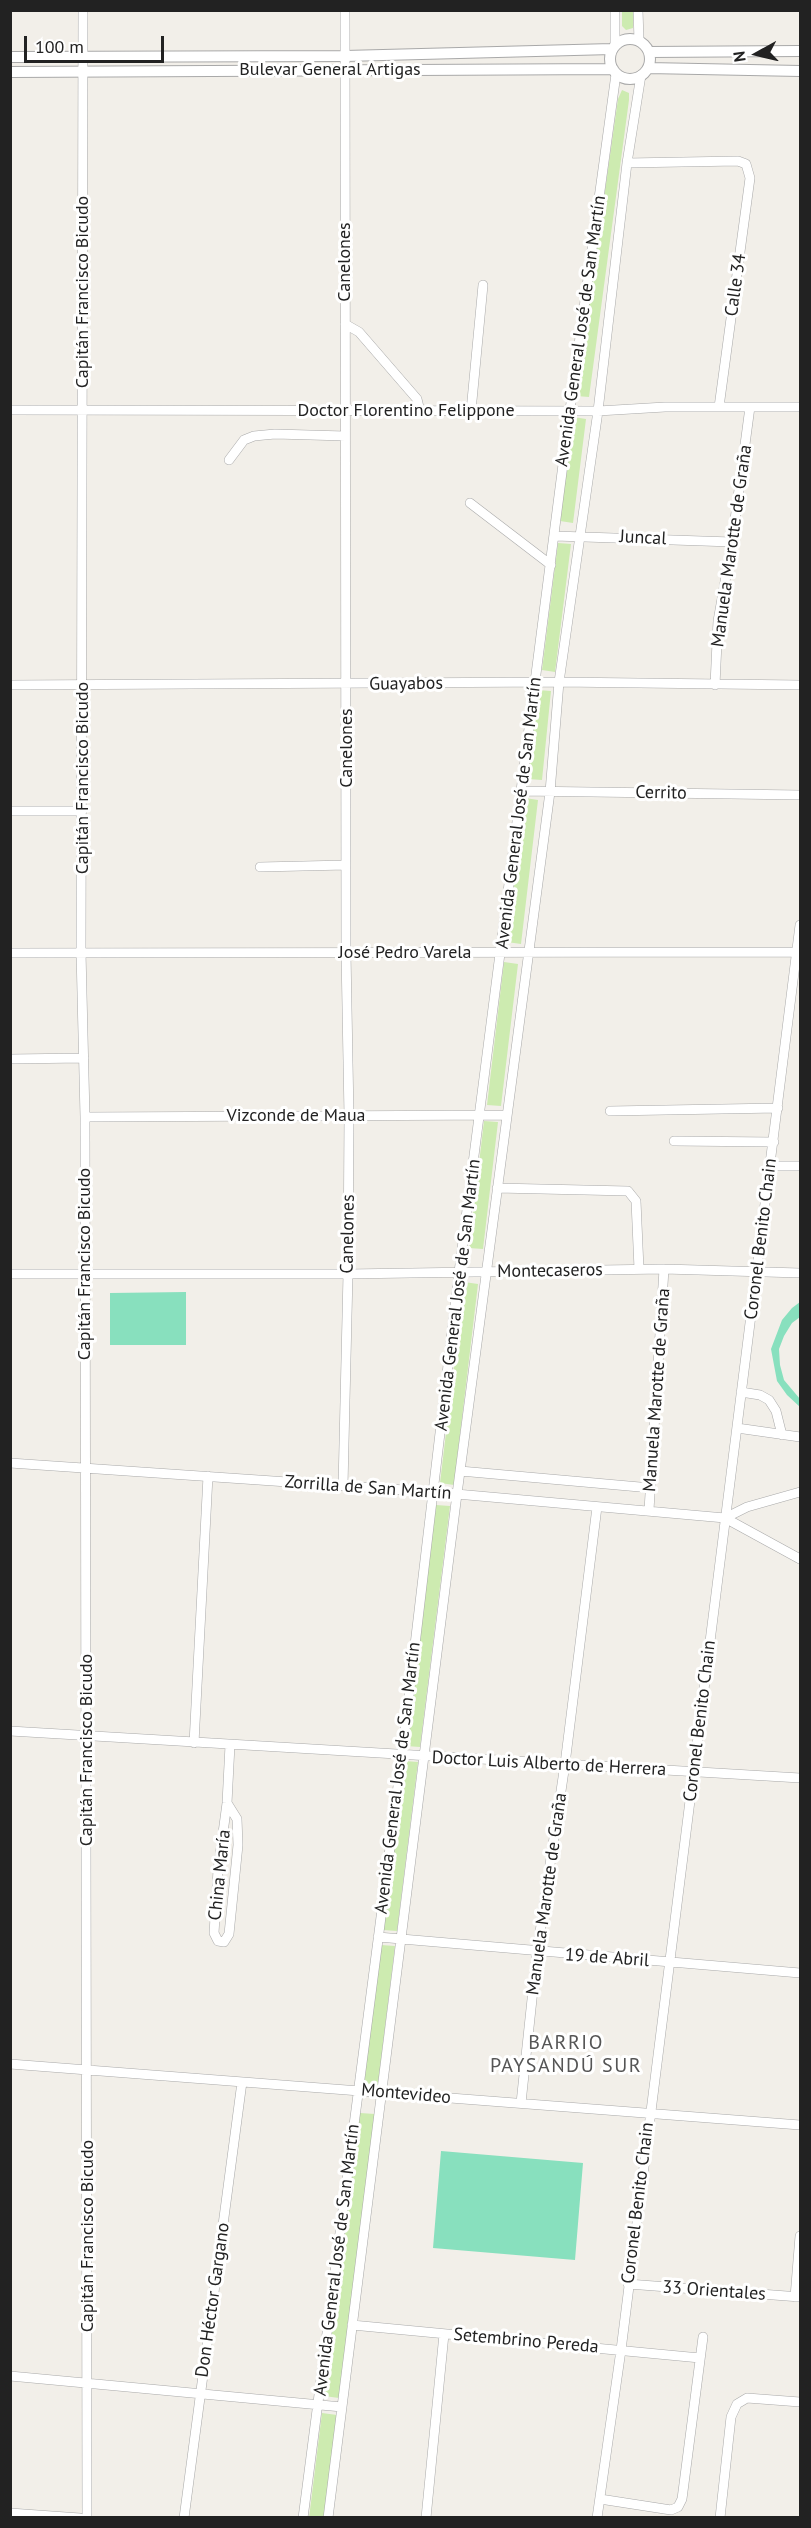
<!DOCTYPE html>
<meta charset="utf-8">
<style>
body{margin:0}
#map{position:relative;width:811px;height:2528px;overflow:hidden;background:#f2efe9;font-family:"PT Sans",sans-serif}
canvas{display:block}
.frame{position:absolute;inset:0;border:12px solid #222;pointer-events:none}
.north{position:absolute;left:727px;top:24px;width:60px;height:60px;-webkit-text-stroke:4px #fff;paint-order:stroke;rotate:262deg;font-size:16px;font-weight:700;line-height:24px;text-align:center;color:#222}
.north::after{content:'';display:block;margin:auto;width:21px;height:27px;background:#222;clip-path:polygon(50% 0,100% 100%,50% 72%,0 100%)}
.scale{position:absolute;left:24px;top:36px;width:140px;height:27px;box-sizing:border-box;border:3px solid #222;border-top:0;padding-left:8px;font-size:18px;line-height:21px;white-space:nowrap;color:#222;-webkit-text-stroke:4px #fff;paint-order:stroke}
</style>
<div id="map">
<canvas width="811" height="2528"></canvas>
<div class="frame"></div>
<div class="north">N</div>
<div class="scale">100 m</div>
</div>
<script>
const g = document.querySelector('canvas').getContext('2d');
g.lineJoin = 'round';
function paint(path, color) { g.fillStyle = color; g.fill(path, 'evenodd'); }
const shape = rows => new Path2D(rows.map(r => 'M' + r).join(''));
function trace(path, color, width, dash) { g.strokeStyle = color; g.lineWidth = width; g.lineCap = dash ? 'butt' : 'round'; g.setLineDash(dash || []); g.stroke(path); }
function drawText(font, color, halo, rows, align = 'center') {
  g.font = font + ' "PT Sans",sans-serif'; g.lineWidth = 6; g.setLineDash([]); g.textBaseline = 'middle'; g.strokeStyle = halo; g.fillStyle = color; for (const [text, x, y, turn = 0] of rows) {
    g.save(); g.translate(x, y); g.rotate((+turn || 0) * Math.PI / 180); g.textAlign = isNaN(turn) ? turn : align; if (halo) g.strokeText(text, 0, 0); g.fillText(text, 0, 0); g.restore();
  }
}
const grass = shape([
 [622,11,634,11,633,28,626,30,622,26],
 [622,90,629,93,629,100,589,397,576,396,618,99],
 [573,417,586,419,573,523,560,521],
 [558,543,571,544,555,672,542,670],
 [538,690,551,691,542,780,528,779],
 [525,798,538,800,521,944,507,942],
 [504,962,518,964,501,1106,487,1105],
 [484,1121,498,1122,483,1249,469,1248],
 [464,1282,478,1284,454,1485,440,1483],
 [436,1505,450,1506,420,1747,406,1746],
 [404,1761,418,1762,397,1931,383,1930],
 [381,1945,395,1946,378,2085,364,2083],
 [360,2113,375,2114,339,2398,324,2396],
 [322,2413,337,2415,324,2517,309,2518]
]);
const pitch = shape([
 [186,1292,186,1345,110,1345,110,1293],
 [800,1302,800,1317,792,1323,784,1336,779,1349,780,1365,784,1380,800,1399,800,1407,787,1395,777,1381,771,1349,782,1320,792,1308],
 [441,2151,583,2163,575,2260,433,2248]
]);
const minor = shape([
 [83,10,81,952,85,1117,87,2518],
 [615,10,615,45],
 [638,10,639,41],
 [627,163,738,161,746,164,750,178,719,407],
 [345,324,359,332,417,399,420,411],
 [10,410,598,411,665,407,800,407],
 [471,411,483,285],
 [229,460,244,440,254,436,275,434,345,436],
 [470,503,551,565],
 [555,536,732,542],
 [10,685,559,682,800,685],
 [715,685,718,621,732,542,750,407],
 [522,791,800,795],
 [10,811,82,811],
 [260,867,346,865],
 [10,953,800,952],
 [10,1059,84,1058],
 [610,1111,778,1108],
 [85,1117,507,1115],
 [674,1141,774,1142],
 [771,1166,800,1166],
 [497,1188,628,1191,636,1201,639,1269],
 [10,1274,348,1274,664,1269,800,1273],
 [741,1392,760,1395,769,1400,776,1411,782,1435],
 [737,1428,800,1437],
 [10,1463,434,1492,725,1518,800,1559],
 [460,1471,651,1488],
 [343,1486,348,1274,349,1116,346,953,345,10],
 [649,1510,664,1269],
 [725,1518,747,1507,800,1492],
 [10,1731,800,1778],
 [194,1743,208,1476],
 [227,1803,237,1819,238,1845,229,1934,224,1942,218,1941,214,1933,218,1870,227,1803,230,1745],
 [378,1937,800,1973],
 [10,2064,800,2125],
 [521,2103,537,1952,565,1764,597,1507],
 [628,2284,800,2297],
 [795,2297,800,2236],
 [352,2325,700,2358],
 [10,2376,342,2407],
 [600,2499,671,2510,678,2507,682,2499,703,2337],
 [10,2513,80,2518],
 [184,2518,242,2082],
 [303,2518,402,1755,459,1272,570,410,616,74],
 [328,2518,457,1494,550,792,559,682,598,411,627,163,641,75],
 [426,2518,444,2334],
 [597,2518,621,2350,800,925],
 [720,2518,731,2417,737,2404,747,2398,800,2402]
]);
const tertiary = shape([
 '610 59a20 20 0 1 1 40 0a20 20 0 1 1-40 0Z',
 [649,52,800,51],
 [10,57,345,56,612,49],
 [648,68,800,71],
 [10,72,613,69]
]);
const streetNames = [
 ["Bulevar General Artigas",330,70],
 ["Canelones",345,262,-90],
 ["Calle 34",736,285,-82],
 ["Capitán Francisco Bicudo",83,292,-90],
 ["Avenida General José de San Martín",581,331,-82],
 ["Doctor Florentino Felippone",406,411],
 ["Juncal",643,538,3],
 ["Manuela Marotte de Graña",732,546,-82],
 ["Guayabos",406,684,-1],
 ["Canelones",347,748,-90],
 ["Capitán Francisco Bicudo",83,778,-90],
 ["Cerrito",661,793,1],
 ["Avenida General José de San Martín",519,813,-83],
 ["José Pedro Varela",405,953],
 ["Vizconde de Maua",296,1116],
 ["Canelones",348,1234,-89],
 ["Coronel Benito Chain",761,1239,-83],
 ["Capitán Francisco Bicudo",85,1264,-90],
 ["Montecaseros",550,1271,-1],
 ["Avenida General José de San Martín",458,1295,-83],
 ["Manuela Marotte de Graña",657,1390,-86],
 ["Zorrilla de San Martín",368,1488,4],
 ["Coronel Benito Chain",700,1721,-83],
 ["Capitán Francisco Bicudo",87,1750,-90],
 ["Doctor Luis Alberto de Herrera",549,1764,3],
 ["Avenida General José de San Martín",398,1778,-83],
 ["China María",220,1875,-84],
 ["Manuela Marotte de Graña",547,1894,-82],
 ["19 de Abril",607,1958,4],
 ["Montevideo",406,2094,5],
 ["Coronel Benito Chain",638,2203,-83],
 ["Capitán Francisco Bicudo",88,2236,-90],
 ["Avenida General José de San Martín",337,2260,-83],
 ["33 Orientales",714,2291,4],
 ["Don Héctor Gargano",213,2300,-82],
 ["Setembrino Pereda",526,2341,5]
];
const neighbourhoodNames = [
 ["BARRIO",566,2043],
 ["PAYSANDÚ SUR",566,2066]
];
paint(grass, '#cdebb0');
paint(pitch, '#88e0be');
trace(minor, '#a9a9a9', 10);
trace(tertiary, '#a9a9a9', 12);
trace(minor, '#fff', 9);
trace(tertiary, '#fff', 10);
drawText('18px', '#222', '#fff', streetNames);
g.letterSpacing = '1.5px';
drawText('20px', '#555', '#fff', neighbourhoodNames);
g.letterSpacing = '0px';
</script>
